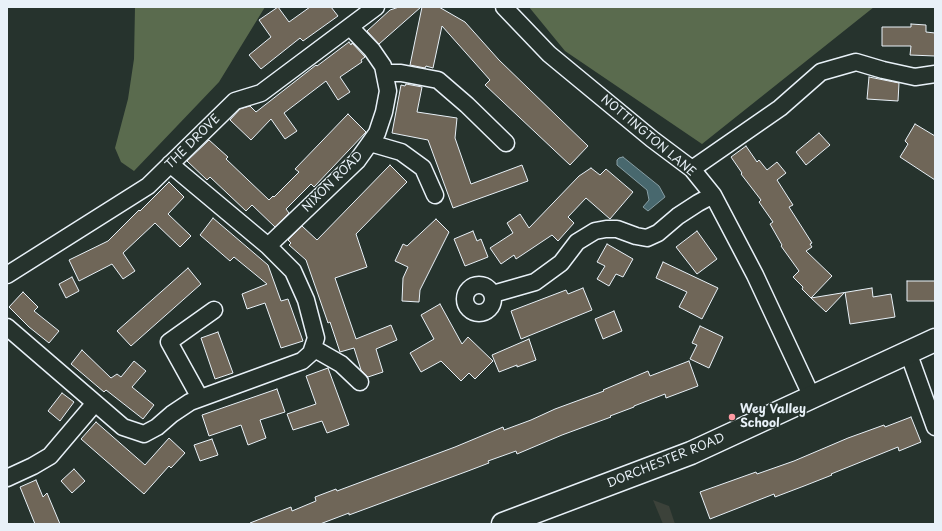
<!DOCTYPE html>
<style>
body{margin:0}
#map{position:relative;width:942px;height:531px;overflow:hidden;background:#26332d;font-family:"Playpen Sans",sans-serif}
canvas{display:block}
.frame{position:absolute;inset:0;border:8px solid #e8f1f8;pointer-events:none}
</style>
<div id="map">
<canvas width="942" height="531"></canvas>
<div class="frame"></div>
</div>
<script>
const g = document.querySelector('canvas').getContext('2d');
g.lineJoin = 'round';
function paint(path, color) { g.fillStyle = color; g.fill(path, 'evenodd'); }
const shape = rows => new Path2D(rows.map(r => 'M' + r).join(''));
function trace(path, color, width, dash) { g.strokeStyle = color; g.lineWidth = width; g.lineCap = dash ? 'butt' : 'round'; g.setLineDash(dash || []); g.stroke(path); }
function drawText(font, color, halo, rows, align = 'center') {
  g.font = font + ' "Playpen Sans",sans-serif'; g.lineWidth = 3; g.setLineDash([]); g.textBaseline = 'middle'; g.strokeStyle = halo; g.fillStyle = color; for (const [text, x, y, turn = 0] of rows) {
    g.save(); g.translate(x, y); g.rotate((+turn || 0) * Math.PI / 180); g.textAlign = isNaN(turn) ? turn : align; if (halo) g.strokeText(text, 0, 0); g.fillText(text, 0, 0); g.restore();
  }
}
const built = shape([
 [653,500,669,506,675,524,663,524]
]);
const green = shape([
 [135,7,265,7,219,82,134,171,121,162,115,148,128,99,134,59],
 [529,7,874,7,702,144,565,51]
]);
const water = shape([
 [623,157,659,186,665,197,648,211,643,207,649,200,647,190,617,165,617,160,619,158,623,157]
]);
const building = shape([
 [278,7,289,22,310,7,331,7,338,16,303,41,300,38,261,69,249,55,271,37,259,20,278,7],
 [399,7,421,7,379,44,367,31,390,10,399,7],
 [422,7,439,7,465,22,499,60,588,146,570,165,485,85,490,80,442,26,433,68,426,66,425,68,410,65,422,7],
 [911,24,926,25,926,32,935,33,935,56,910,55,911,46,882,46,882,27,911,27,911,24],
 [349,42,351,45,352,43,365,57,361,60,362,62,340,77,350,92,338,100,326,81,284,113,297,131,285,139,271,119,251,140,230,120,240,109,250,106,256,112,316,65,317,66,349,42],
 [869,77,899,83,898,101,867,99,869,77],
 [406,84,422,87,417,112,457,118,455,138,471,184,522,165,528,181,453,208,428,140,392,133,401,85,405,86,406,84],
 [348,114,366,132,314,187,311,184,286,209,289,213,275,227,252,205,246,211,210,177,207,180,187,161,209,140,228,157,226,159,269,200,273,196,274,197,299,172,295,169,348,114],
 [915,124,935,136,935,180,900,157,908,144,905,141,915,124],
 [819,133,830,145,806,165,796,152,819,133],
 [746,146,757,162,759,160,767,170,777,162,786,173,777,180,793,205,789,207,812,243,810,244,812,247,806,251,832,276,811,298,802,289,803,287,793,277,799,271,781,246,782,245,770,224,773,222,759,202,761,200,741,174,742,173,731,157,746,146],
 [390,165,407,182,356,234,367,267,335,278,356,339,391,325,397,340,376,349,383,372,368,377,361,370,354,348,340,352,330,322,328,323,306,260,289,245,291,243,288,240,302,226,317,240,390,165],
 [591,168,600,175,606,169,633,192,610,219,586,198,568,217,574,223,558,241,552,235,516,259,514,255,501,264,490,248,513,233,507,223,520,214,529,228,579,176,591,168],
 [169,182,184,197,168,214,191,236,180,247,155,223,123,253,135,271,123,279,112,264,79,281,69,260,108,241,139,210,140,211,169,182],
 [213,218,268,265,281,301,288,299,303,341,281,348,265,303,247,309,242,294,267,284,234,257,230,261,200,235,213,218],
 [436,219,449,232,420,290,419,302,402,301,403,278,408,267,395,261,403,244,407,246,436,219],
 [473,231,477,241,481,239,488,257,465,266,454,239,473,231],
 [697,231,717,259,697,274,676,247,697,231],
 [607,244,633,259,623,277,616,274,609,286,597,279,605,266,597,262,607,244],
 [663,262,718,288,702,319,679,307,687,292,656,278,663,262],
 [188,268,201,284,131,346,117,331,188,268],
 [72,277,79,291,66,298,59,284,72,277],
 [907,281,935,281,935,301,907,301,907,281],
 [583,288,592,310,521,339,511,311,566,290,568,294,583,288],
 [872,288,873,297,891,294,895,317,850,324,845,292,826,312,811,298,872,288],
 [23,292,38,307,34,311,59,331,49,343,29,327,9,307,23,292],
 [440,304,462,344,468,337,493,361,475,379,469,373,461,381,441,361,421,372,410,353,434,339,421,315,440,304],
 [614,311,622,331,603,339,595,319,614,311],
 [700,326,723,337,709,368,690,359,697,345,692,343,700,326],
 [218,332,233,373,215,379,201,338,218,332],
 [529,339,536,360,517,367,517,365,499,372,492,355,529,339],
 [82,350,111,378,117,374,121,377,134,361,146,371,132,387,154,405,143,419,106,390,104,392,71,364,82,350],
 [689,361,698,386,666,398,665,394,634,406,634,407,610,416,611,417,562,435,517,454,516,451,488,461,489,463,468,471,349,515,349,513,320,524,251,524,250,523,291,507,292,511,316,501,315,497,336,489,337,491,455,447,503,427,504,430,531,420,555,409,604,391,603,390,648,371,650,376,689,361],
 [328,368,349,425,327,433,322,421,293,430,287,414,316,404,306,376,328,368],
 [277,389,285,412,260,420,266,438,248,445,241,425,209,436,202,415,277,389],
 [62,393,74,402,60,421,48,411,62,393],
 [911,417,921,442,899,451,898,447,831,474,832,475,804,486,775,497,774,494,710,519,700,492,756,472,757,474,794,461,848,438,884,425,885,427,911,417],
 [96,422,145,465,169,438,185,453,171,468,169,466,144,494,81,439,96,422],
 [212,439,218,455,200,461,194,445,212,439],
 [74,469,85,481,72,493,61,481,74,469],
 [36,480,43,497,47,493,60,524,35,524,20,487,36,480]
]);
const street = shape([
 [504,7,549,54,652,139,692,169,713,195,755,275,812,397],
 [385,73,401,73,438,80,467,105,506,143],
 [370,143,401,152,423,168,435,195],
 [692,169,780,108,821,72,856,62,883,70,915,77,935,74],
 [268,246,357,161,377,133,384,112,388,91,383,66,372,50,350,27],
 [7,275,148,186,235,101,261,93,376,7],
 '465 299a14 14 0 1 1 28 0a14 14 0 1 1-28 0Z',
 [493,294,535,282,561,263,577,242,595,231,606,229,617,229,636,236,647,238,658,233,678,216,698,203,713,195],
 [7,327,123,427,144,434,157,427,172,414,190,402,302,361,311,353,316,338,306,300,293,271,268,246,170,164],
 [313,348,341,364,360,382],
 [908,352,935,427],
 [200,398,169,342,214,310],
 [7,478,33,466,50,456,95,403]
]);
const secondary = shape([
 [503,524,691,453,935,340]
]);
const markers = [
 [732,417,4,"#ff9aa2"]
];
const streetNames = [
 ["NOTTINGTON LANE",648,136,40],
 ["THE DROVE",193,142,-45],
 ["NIXON ROAD",333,182,-45],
 ["DORCHESTER ROAD",666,461,-22]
];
const poiNames = [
 ["Wey Valley",740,410],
 ["School",740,424]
];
paint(built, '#3c423a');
paint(green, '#5a6b4e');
paint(water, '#48686e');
trace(water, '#889fa5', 1);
paint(building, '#6f6658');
trace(building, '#e8f1f8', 1);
trace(street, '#e8f1f8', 19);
trace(secondary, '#e8f1f8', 25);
trace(street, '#26332d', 16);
trace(secondary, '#26332d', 22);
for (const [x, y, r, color] of markers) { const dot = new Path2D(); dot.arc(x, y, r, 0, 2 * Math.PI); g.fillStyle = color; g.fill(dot); trace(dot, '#26332d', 1.5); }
drawText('12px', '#e8f1f8', '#26332d', streetNames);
drawText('bold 12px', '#e8f1f8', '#26332d', poiNames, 'left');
</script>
